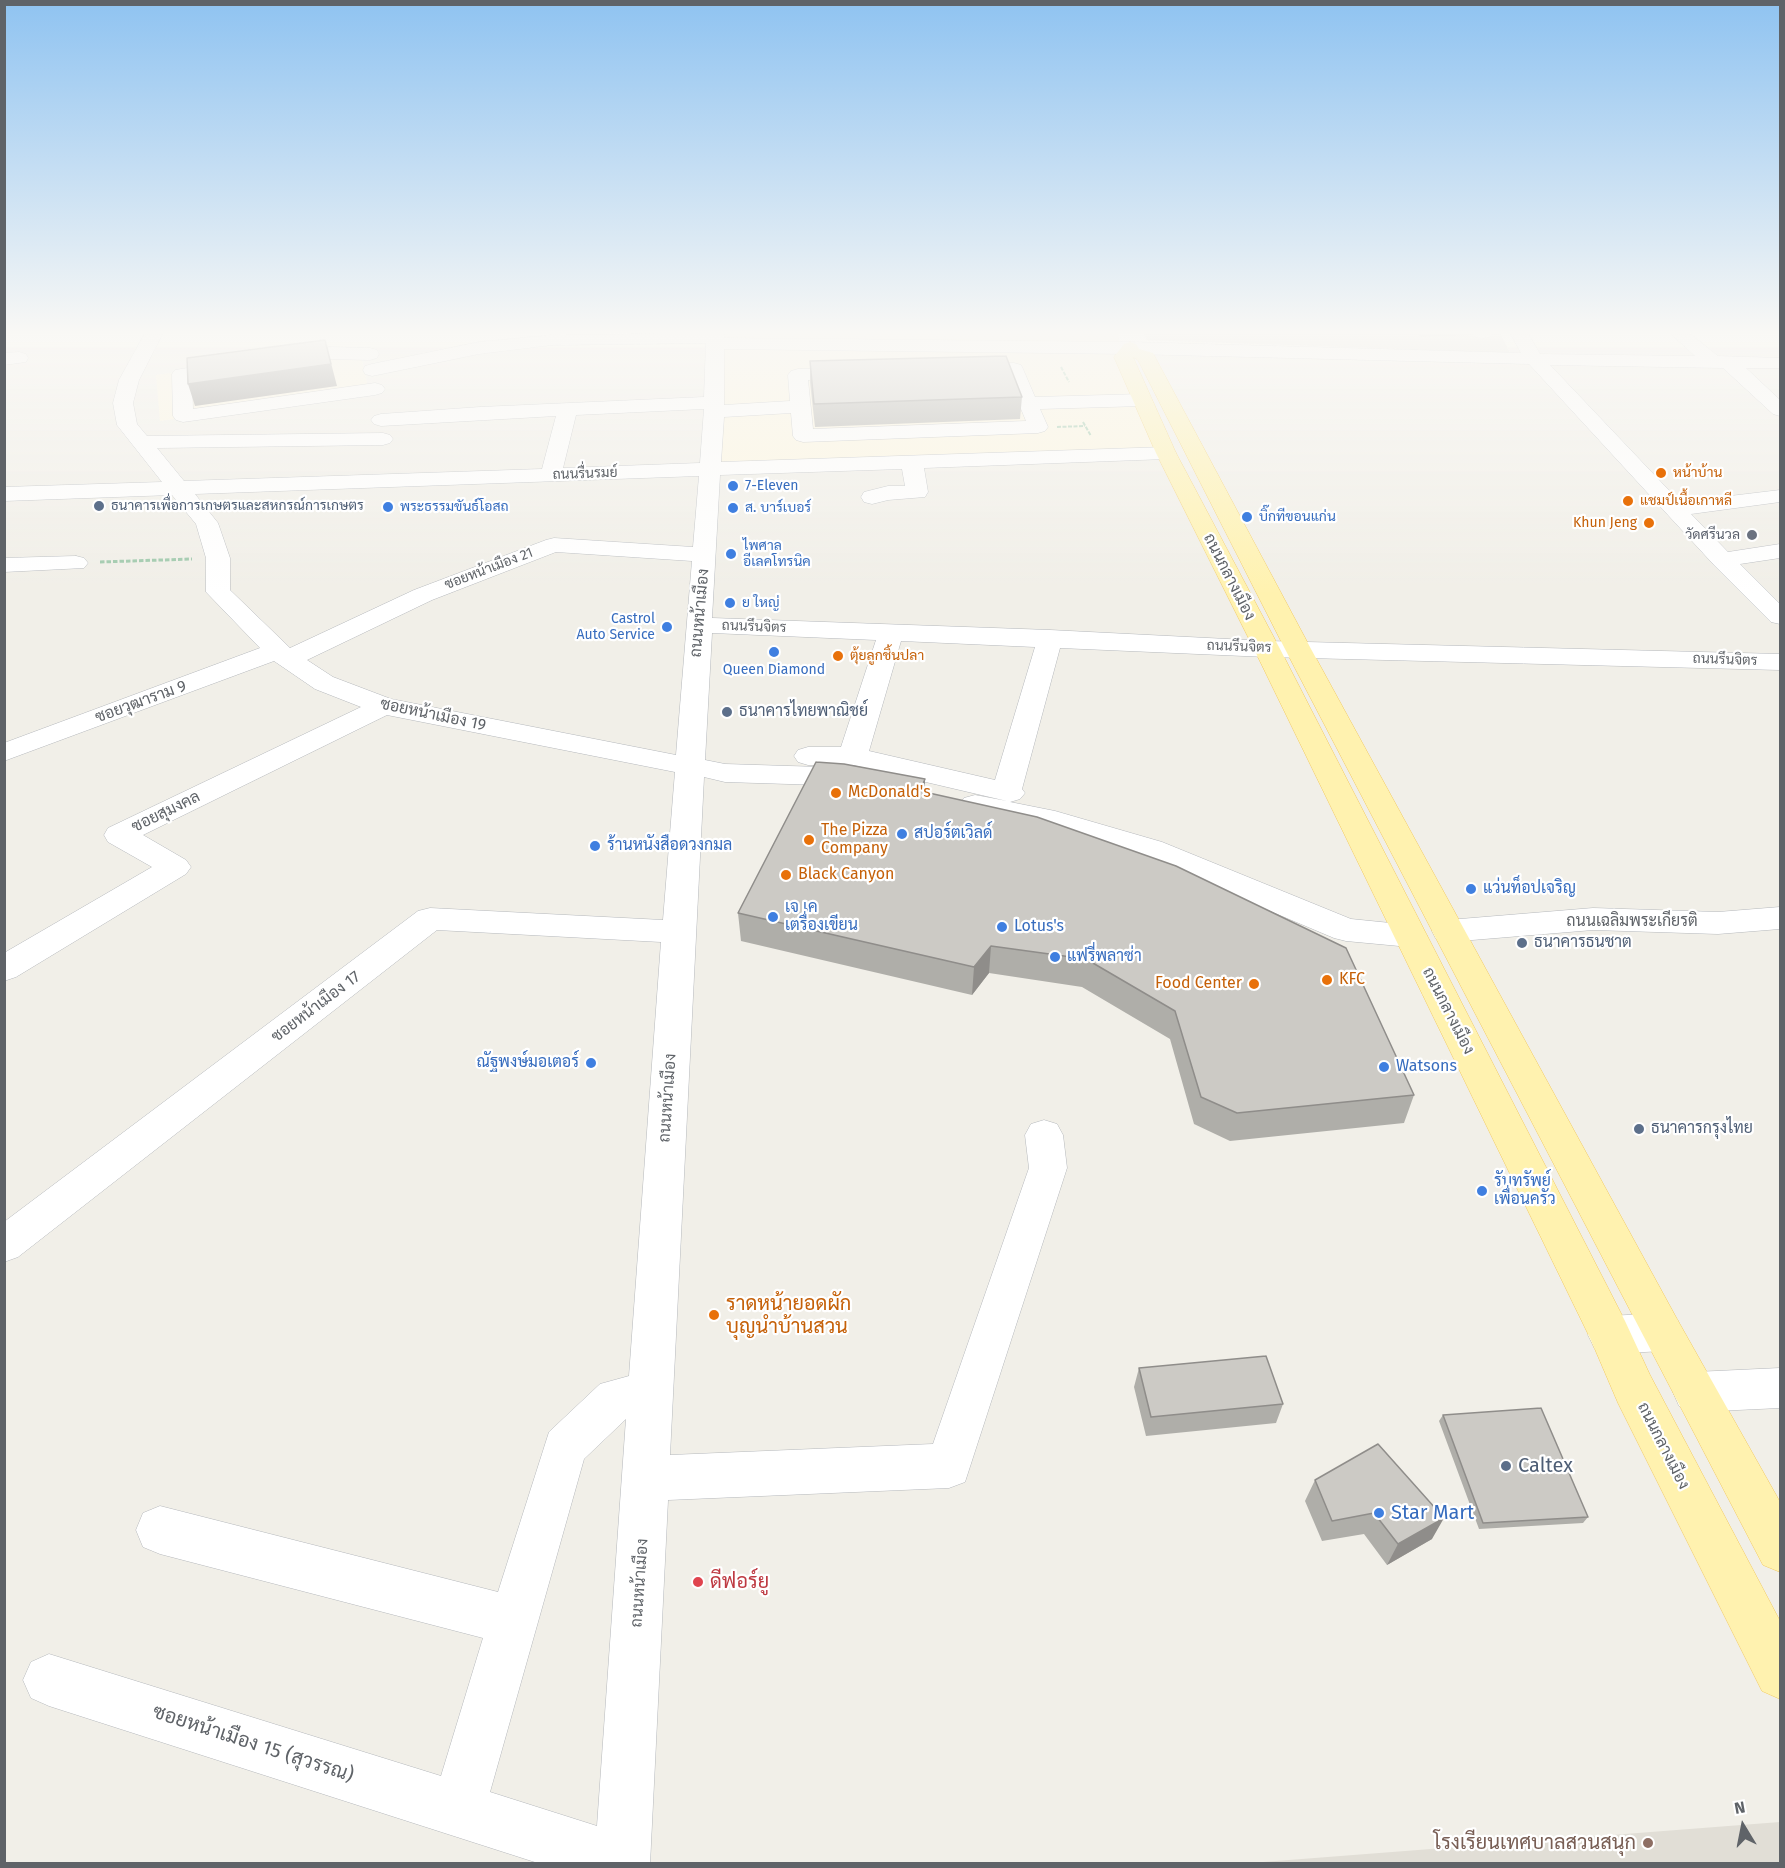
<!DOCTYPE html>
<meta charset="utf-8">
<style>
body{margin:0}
#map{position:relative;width:1785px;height:1868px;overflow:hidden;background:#f1efe8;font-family:"Fira Sans",sans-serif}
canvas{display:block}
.frame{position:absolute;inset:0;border:6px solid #5f6368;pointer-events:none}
.north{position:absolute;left:1713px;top:1796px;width:60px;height:60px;-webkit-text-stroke:4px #fff;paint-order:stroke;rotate:350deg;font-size:16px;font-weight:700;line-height:24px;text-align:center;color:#5f6368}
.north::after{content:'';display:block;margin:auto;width:21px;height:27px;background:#5f6368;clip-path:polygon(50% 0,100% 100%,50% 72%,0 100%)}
</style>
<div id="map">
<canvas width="1785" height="1868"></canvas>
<div class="frame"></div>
<div class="north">N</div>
</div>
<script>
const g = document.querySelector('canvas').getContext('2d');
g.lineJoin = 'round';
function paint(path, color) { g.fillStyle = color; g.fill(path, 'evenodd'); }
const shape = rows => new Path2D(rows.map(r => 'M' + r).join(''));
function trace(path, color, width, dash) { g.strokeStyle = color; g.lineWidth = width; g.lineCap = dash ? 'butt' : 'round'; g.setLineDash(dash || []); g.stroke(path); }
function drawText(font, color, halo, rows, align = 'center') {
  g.font = font + ' "Fira Sans",Sarabun,sans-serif'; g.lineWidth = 4.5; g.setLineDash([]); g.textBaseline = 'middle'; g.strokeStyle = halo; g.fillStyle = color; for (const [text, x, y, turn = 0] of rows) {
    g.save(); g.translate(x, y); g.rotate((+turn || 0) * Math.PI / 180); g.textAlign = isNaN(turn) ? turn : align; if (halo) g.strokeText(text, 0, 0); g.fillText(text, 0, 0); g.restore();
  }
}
const commercial = shape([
 [715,333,1117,333,1121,347,1119,349,1157,452,710,470],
 [359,347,369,391,160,421,156,375]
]);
const education = shape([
 [1143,333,1500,333,1510,353,1147,340],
 [1780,1822,1780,1863,1250,1863]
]);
const pathFar1 = shape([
 [1061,367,1069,382],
 [1083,422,1091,436],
 [1057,427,1085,426]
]);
const path = shape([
 [100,562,192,559]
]);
const minor = shape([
 [145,333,163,333,139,380,133,403,137,424,147,436,383,433,390,435,393,439,390,443,383,445,157,448,184,481,542,469,556,416,381,426,374,424,371,420,374,416,381,414,480,407,704,397,706,343,552,345,479,354,372,376,365,374,363,370,365,366,372,364,479,342,552,335,724,333,724,338,1130,342,1521,353,1510,333,1528,333,1540,354,1695,356,1670,333,1689,333,1718,356,1780,358,1780,368,1746,368,1780,400,1780,416,1773,414,1723,368,1550,365,1680,502,1780,490,1780,502,1691,514,1728,552,1780,544,1780,558,1740,564,1780,604,1780,624,1771,622,1714,565,1529,364,1130,354,724,349,724,405,790,401,788,375,791,371,798,369,1014,363,1021,365,1023,369,1035,397,1142,394,1149,396,1152,400,1149,404,1142,406,1040,409,1048,427,1045,431,1038,433,803,442,796,440,793,436,791,413,724,417,721,462,1166,447,1173,449,1176,453,1173,457,1166,459,924,468,928,492,925,497,888,500,872,504,864,502,861,497,864,492,888,486,905,486,902,469,720,475,712,618,1050,630,1267,641,1780,654,1780,670,1267,657,1060,648,1022,789,1025,793,1020,799,1010,802,1055,811,1162,842,1351,919,1410,925,1422,928,1427,936,1422,944,1410,947,1346,941,1334,938,1140,856,1040,826,964,810,960,804,964,798,975,795,1007,801,853,765,808,765,798,762,794,756,798,750,808,747,841,747,876,640,712,633,705,760,725,764,821,767,854,771,864,774,869,780,864,786,854,789,821,785,725,782,704,777,670,1455,933,1444,1029,1168,1025,1135,1031,1124,1044,1120,1057,1124,1063,1135,1067,1168,965,1482,949,1488,668,1500,650,1864,541,1864,49,1706,31,1698,23,1680,31,1662,49,1654,441,1776,483,1638,160,1554,143,1547,136,1530,143,1513,160,1506,498,1592,549,1432,600,1384,629,1376,661,942,437,930,18,1257,4,1262,4,1222,418,911,430,908,663,920,675,772,387,715,143,835,186,860,191,867,186,874,16,977,4,981,4,953,152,867,108,842,104,835,108,828,361,707,315,689,274,661,4,761,4,743,260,648,206,592,206,558,196,524,172,495,4,501,4,487,162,482,117,425,113,403,119,380,145,333],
 [1007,375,1026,421,813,429,808,380,1007,375],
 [704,409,700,463,563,468,576,415,704,409],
 [699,476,693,547,554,538,546,540,414,590,290,648,230,590,230,558,218,523,195,494,699,476],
 [556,552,692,561,676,755,391,699,333,677,307,660,432,600,556,552],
 [901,641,1035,647,995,780,869,751,901,641],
 [626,1419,597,1826,490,1792,584,1459,626,1419],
 [1473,333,1492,333,1489,337,1483,338,1476,337,1473,333],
 [329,347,370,348,377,350,379,354,377,358,370,360,329,359,283,366,276,364,274,360,276,356,283,354,329,347],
 [19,352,26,354,28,358,26,362,4,365,4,353,19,352],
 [231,361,238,363,240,367,238,371,192,378,193,409,375,383,382,385,385,389,382,393,375,395,183,422,176,420,173,416,172,374,175,370,231,361],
 [76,556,84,558,88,563,84,568,4,572,4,558,76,556],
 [1780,907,1780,929,1718,934,1593,930,1448,942,1436,939,1432,931,1436,923,1448,920,1593,908,1718,912,1780,907],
 [1662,1313,1677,1319,1683,1332,1677,1345,1662,1351,1610,1354,1595,1349,1588,1335,1595,1321,1610,1316,1662,1313],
 [1780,1368,1780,1408,1695,1412,1679,1406,1673,1392,1679,1378,1695,1372,1780,1368]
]);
const major = shape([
 [1130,342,1136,344,1139,349,1153,353,1155,357,1311,649,1677,1319,1780,1502,1780,1572,1763,1565,1285,649,1138,360,1133,357,1176,453,1280,649,1625,1321,1650,1375,1780,1621,1780,1699,1762,1691,1618,1403,1591,1340,1254,649,1156,453,1114,357,1124,344,1130,342]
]);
const wall = shape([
 [1417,333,1472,333,1472,335,1421,337],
 [810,361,1022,397,1020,419,815,427,810,382],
 [925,779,925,792,1414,1095,1404,1123,1230,1141,1194,1124,1170,1039,1082,987,989,973,972,995,741,941,738,913],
 [1139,1368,1283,1404,1276,1423,1146,1436,1134,1387],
 [1443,1415,1588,1517,1583,1523,1479,1529,1439,1421],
 [1315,1480,1432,1539,1387,1565,1364,1534,1322,1541,1305,1501]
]);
const shadedWall = shape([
 [325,340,337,386,195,406,188,384],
 [925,779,925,806,920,791],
 [991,946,989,973,972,995,974,967],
 [1444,1518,1432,1539,1387,1565,1398,1544]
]);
const building = shape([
 [325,340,331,364,188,384,187,358,325,340],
 [1006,356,1022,397,814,404,810,361,1006,356],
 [816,762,844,764,925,779,920,791,1037,817,1176,866,1346,948,1414,1095,1237,1113,1201,1097,1175,1011,1086,959,991,946,974,967,738,913,816,762],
 [1266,1356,1283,1404,1151,1417,1139,1368,1266,1356],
 [1541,1408,1588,1517,1483,1523,1443,1415,1541,1408],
 [1378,1444,1444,1518,1398,1544,1374,1513,1332,1521,1315,1480,1378,1444]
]);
const markers = [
 [1661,473,6,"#e8710a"],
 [733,486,6,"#3f7fe0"],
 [1628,501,6,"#e8710a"],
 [99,506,6,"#5c6f8a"],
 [388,507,6,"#3f7fe0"],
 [733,508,6,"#3f7fe0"],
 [1247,517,6,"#3f7fe0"],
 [1649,523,6,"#e8710a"],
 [1752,535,6,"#6b7280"],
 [731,554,6,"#3f7fe0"],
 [730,603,6,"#3f7fe0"],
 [667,627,6,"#3f7fe0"],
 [774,652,6,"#3f7fe0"],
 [838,656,6,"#e8710a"],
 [727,712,6,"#5c6f8a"],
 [836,793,6,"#e8710a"],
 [902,834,6,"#3f7fe0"],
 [809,840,6,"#e8710a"],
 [595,846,6,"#3f7fe0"],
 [786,875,6,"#e8710a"],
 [1471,889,6,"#3f7fe0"],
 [773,917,6,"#3f7fe0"],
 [1002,927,6,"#3f7fe0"],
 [1522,943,6,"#5c6f8a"],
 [1055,957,6,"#3f7fe0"],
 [1327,980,6,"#e8710a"],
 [1254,984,6,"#e8710a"],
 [591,1063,6,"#3f7fe0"],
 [1384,1067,6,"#3f7fe0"],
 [1639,1129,6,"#5c6f8a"],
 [1482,1191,6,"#3f7fe0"],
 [714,1315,6,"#e8710a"],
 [1506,1466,6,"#5c6f8a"],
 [1379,1513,6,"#3f7fe0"],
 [698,1582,6,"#e0444e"],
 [1648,1843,6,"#8d6e63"]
];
const farFoodnames = [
 ["หน้าบ้าน",1673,473],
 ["แชมป์เนื้อเกาหลี",1640,501],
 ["Khun Jeng",1637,523,"right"],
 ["ตุ้ยลูกชิ้นปลา",850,656]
];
const farStreetnames = [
 ["ถนนรื่นรมย์",585,474,-2],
 ["ซอยหน้าเมือง 21",489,569,-21],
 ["ถนนรึนจิตร",754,627,2],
 ["ถนนรึนจิตร",1239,647,2],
 ["ถนนรึนจิตร",1725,660,2]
];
const farShopnames = [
 ["7-Eleven",745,486],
 ["พระธรรมขันธ์โอสถ",400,507],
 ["ส. บาร์เบอร์",745,508],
 ["บิ๊กทีขอนแก่น",1259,517],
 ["ไพศาล",743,546],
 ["อีเลคโทรนิค",743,562],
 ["ย ใหญ่",742,603],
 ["Castrol",655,619,"right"],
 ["Auto Service",655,635,"right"],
 ["Queen Diamond",774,670,"center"]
];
const farServicenames = [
 ["ธนาคารเพื่อการเกษตรและสหกรณ์การเกษตร",111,506]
];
const farWorshipnames = [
 ["วัดศรีนวล",1740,535]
];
const streetNames = [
 ["ถนนกลางเมือง",1229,577,63],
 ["ถนนหน้าเมือง",700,613,-85],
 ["ซอยวุฒาราม 9",141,702,-20],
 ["ซอยหน้าเมือง 19",433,715,12],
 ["ซอยสุมงคล",166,812,-26],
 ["ถนนเฉลิมพระเกียรติ",1632,922],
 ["ซอยหน้าเมือง 17",316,1007,-37],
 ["ถนนกลางเมือง",1448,1011,63],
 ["ถนนหน้าเมือง",668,1098,-86],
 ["ถนนกลางเมือง",1663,1446,63],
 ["ถนนหน้าเมือง",640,1583,-86]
];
const serviceNames = [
 ["ธนาคารไทยพาณิชย์",739,712],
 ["ธนาคารธนชาต",1534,943],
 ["ธนาคารกรุงไทย",1651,1129]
];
const foodNames = [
 ["McDonald's",848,793],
 ["The Pizza",821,831],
 ["Company",821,849],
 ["Black Canyon",798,875],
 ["KFC",1339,980],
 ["Food Center",1242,984,"right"]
];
const shopNames = [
 ["สปอร์ตเวิลด์",914,834],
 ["ร้านหนังสือดวงกมล",607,846],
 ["แว่นท็อปเจริญ",1483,889],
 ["เจ เค",785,908],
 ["เตรื่องเขียน",785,926],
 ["Lotus's",1014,927],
 ["แฟรี่พลาซ่า",1067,957],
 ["ณัฐพงษ์มอเตอร์",579,1063,"right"],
 ["Watsons",1396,1067],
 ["รับทรัพย์",1494,1182],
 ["เพื่อนครัว",1494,1200]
];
const nearFoodnames = [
 ["ราดหน้ายอดผัก",726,1304],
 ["บุญนำบ้านสวน",726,1327]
];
const nearServicenames = [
 ["Caltex",1518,1466]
];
const nearShopnames = [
 ["Star Mart",1391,1513]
];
const nearHealthnames = [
 ["ดีฟอร์ยู",710,1582]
];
const nearStreetnames = [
 ["ซอยหน้าเมือง 15 (สุวรรณ)",253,1744,18]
];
const nearEducationnames = [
 ["โรงเรียนเทศบาลสวนสนุก",1636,1843]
];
paint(commercial, '#fef7e0');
paint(education, '#e1ded6');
trace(minor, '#b5b8bc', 1);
trace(major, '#f2c960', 1);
trace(pathFar1, '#9cc7a9', 2, [4, 1.5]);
trace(path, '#9cc7a9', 3, [4.5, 2]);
paint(minor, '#fff');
paint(major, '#fff2af');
paint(wall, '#afaea9');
paint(shadedWall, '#8f8d8a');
paint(building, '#cccac5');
trace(building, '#8f8d8a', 1.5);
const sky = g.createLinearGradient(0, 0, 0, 594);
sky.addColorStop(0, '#8fc3f1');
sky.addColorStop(0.56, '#f9f8f5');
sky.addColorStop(1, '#f9f8f500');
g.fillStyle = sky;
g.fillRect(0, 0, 1785, 594);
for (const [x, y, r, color] of markers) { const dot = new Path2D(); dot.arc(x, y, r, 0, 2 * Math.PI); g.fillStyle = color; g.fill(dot); trace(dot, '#fff', 2); }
drawText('14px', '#c56008', '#fff', farFoodnames, 'left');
drawText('14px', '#5f6368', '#fff', farStreetnames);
drawText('14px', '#366cbe', '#fff', farShopnames, 'left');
drawText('14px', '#4e5e75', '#fff', farServicenames, 'left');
drawText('14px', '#5b616d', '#fff', farWorshipnames, 'right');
drawText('16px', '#5f6368', '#fff', streetNames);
drawText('16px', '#4e5e75', '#fff', serviceNames, 'left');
drawText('16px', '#c56008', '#fff', foodNames, 'left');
drawText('16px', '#366cbe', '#fff', shopNames, 'left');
drawText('20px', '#c56008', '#fff', nearFoodnames, 'left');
drawText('20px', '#4e5e75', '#fff', nearServicenames, 'left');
drawText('20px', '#366cbe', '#fff', nearShopnames, 'left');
drawText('20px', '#be3a42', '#fff', nearHealthnames, 'left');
drawText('20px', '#5f6368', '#fff', nearStreetnames);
drawText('20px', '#785e54', '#fff', nearEducationnames, 'right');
</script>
